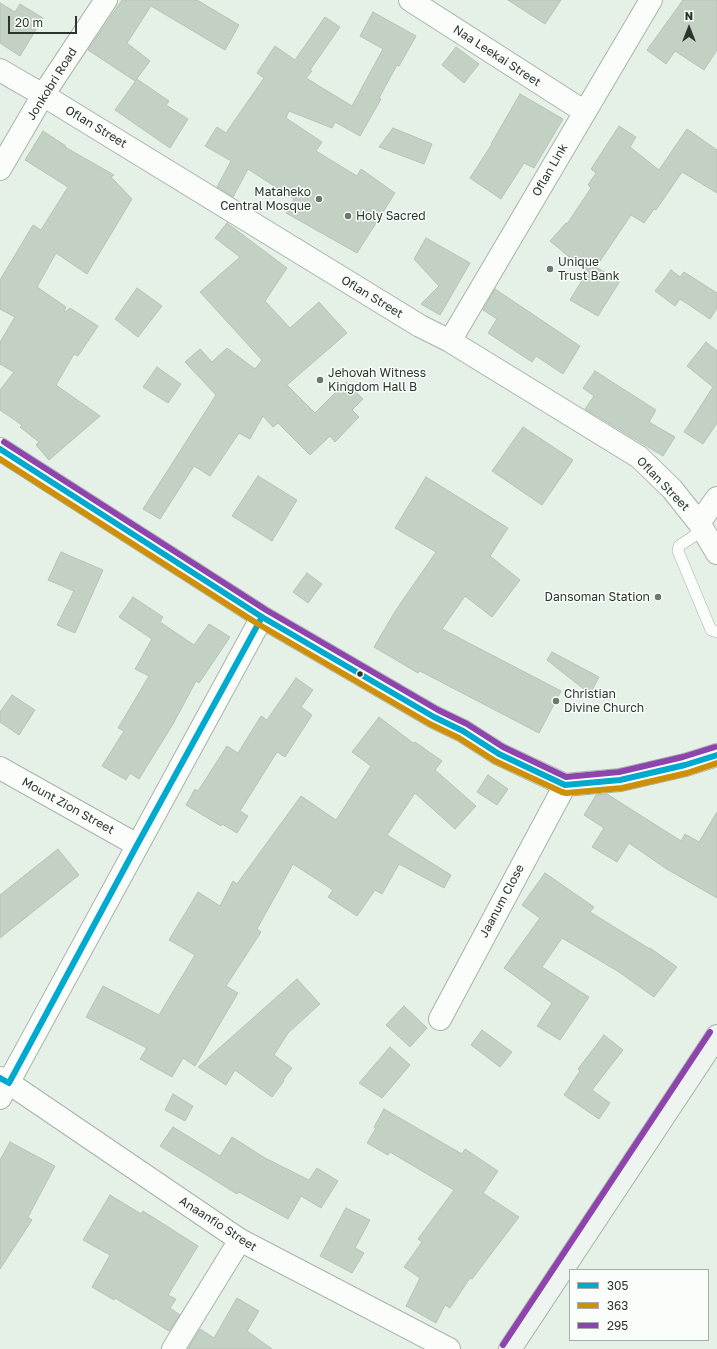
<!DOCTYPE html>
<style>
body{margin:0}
#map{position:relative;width:717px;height:1349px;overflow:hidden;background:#e5f1e6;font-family:"Golos Text",sans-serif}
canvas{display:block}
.legend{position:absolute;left:569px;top:1269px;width:140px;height:72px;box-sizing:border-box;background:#f9fefa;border:1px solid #a7aea8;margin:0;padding:5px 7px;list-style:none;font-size:12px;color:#2c352d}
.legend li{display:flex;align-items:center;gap:8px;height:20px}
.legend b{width:20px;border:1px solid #a7aea8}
.north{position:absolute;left:669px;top:8px;width:40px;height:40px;-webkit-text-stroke:3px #f9fefa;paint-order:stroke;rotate:0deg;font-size:11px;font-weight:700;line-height:16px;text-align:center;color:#2c352d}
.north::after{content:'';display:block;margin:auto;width:14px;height:18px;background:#2c352d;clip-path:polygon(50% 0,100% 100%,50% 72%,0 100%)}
.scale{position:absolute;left:8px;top:16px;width:69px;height:18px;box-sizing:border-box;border:2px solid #2c352d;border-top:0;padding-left:5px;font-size:12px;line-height:14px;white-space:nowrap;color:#2c352d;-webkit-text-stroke:3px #f9fefa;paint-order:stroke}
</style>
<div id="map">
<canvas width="717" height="1349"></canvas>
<ul class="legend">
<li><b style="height:5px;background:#00a9ce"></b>305</li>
<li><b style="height:5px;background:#ce8f09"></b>363</li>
<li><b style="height:5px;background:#8e44ad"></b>295</li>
</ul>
<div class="north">N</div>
<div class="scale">20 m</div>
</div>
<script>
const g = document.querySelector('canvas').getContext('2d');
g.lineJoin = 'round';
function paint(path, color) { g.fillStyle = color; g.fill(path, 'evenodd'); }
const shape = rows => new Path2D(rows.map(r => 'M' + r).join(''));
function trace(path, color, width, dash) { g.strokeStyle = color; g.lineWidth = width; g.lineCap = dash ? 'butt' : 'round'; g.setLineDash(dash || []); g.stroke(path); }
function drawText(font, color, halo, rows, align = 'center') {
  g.font = font + ' "Golos Text",sans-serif'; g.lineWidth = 3; g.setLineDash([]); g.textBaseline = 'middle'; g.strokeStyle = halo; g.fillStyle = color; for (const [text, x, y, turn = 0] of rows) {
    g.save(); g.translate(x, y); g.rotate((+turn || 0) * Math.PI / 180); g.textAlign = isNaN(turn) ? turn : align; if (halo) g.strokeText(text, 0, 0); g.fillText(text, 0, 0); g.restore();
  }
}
const building = shape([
 [122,0,197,0,239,25,225,50,151,6,127,43,150,61,135,81,88,50,122,0],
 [508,0,561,0,545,24,508,0],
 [683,0,717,0,717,50,704,70,675,51,666,64,647,50,683,0],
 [0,3,15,12,20,4,43,18,20,56,0,43,0,3],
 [373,12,416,36,399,66,397,65,379,98,381,99,360,136,335,122,332,128,289,111,286,118,322,142,316,151,357,176,361,169,395,193,357,253,286,213,294,199,248,169,233,197,217,187,231,161,205,146,217,127,226,133,264,78,257,73,275,46,295,60,325,17,340,27,310,70,312,71,306,78,352,106,383,49,360,36,373,12],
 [456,47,479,64,464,83,442,65,456,47],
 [137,79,169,101,166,105,188,119,170,148,115,110,137,79],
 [520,94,563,119,534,168,524,163,501,199,470,178,492,144,491,144,520,94],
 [619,126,636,137,630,147,659,170,687,129,717,150,717,193,682,172,656,210,654,209,644,223,631,215,596,267,620,281,598,316,570,300,587,272,550,241,566,223,567,224,591,188,588,185,596,173,591,169,619,126],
 [393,128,432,144,424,164,379,147,393,128],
 [43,131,66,146,65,147,114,175,111,177,132,199,87,274,56,253,37,287,66,307,64,311,65,312,70,308,98,326,78,356,74,354,56,385,100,416,49,460,36,445,39,442,20,427,22,425,0,410,0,390,14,372,0,364,0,342,15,317,0,309,0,280,33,225,41,230,68,187,25,160,43,131],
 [227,223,287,268,265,301,290,328,319,302,347,333,287,385,315,413,346,382,363,399,352,410,359,417,335,442,330,436,310,455,278,423,273,427,263,416,250,439,239,433,210,476,194,466,160,519,143,509,216,395,185,362,200,349,212,362,227,348,255,369,262,360,200,292,240,257,215,238,227,223],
 [426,238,470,263,440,315,421,304,439,286,414,259,426,238],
 [671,270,680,277,684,272,717,293,717,308,710,319,680,299,675,306,655,291,671,270],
 [137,288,162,306,138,337,115,319,137,288],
 [495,289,580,346,563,374,536,356,532,362,488,333,497,319,483,310,495,289],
 [706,342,717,351,717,423,703,444,684,432,713,387,687,366,706,342],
 [157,367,181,384,168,403,143,387,157,367],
 [595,371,656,410,649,422,675,437,663,456,585,409,594,396,583,388,595,371],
 [523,427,573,460,542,505,492,471,523,427],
 [258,476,297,500,272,541,232,516,258,476],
 [426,477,508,528,490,556,520,580,492,617,465,596,442,629,561,691,539,733,420,671,418,673,374,647,396,610,436,552,395,528,426,477],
 [61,552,103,570,75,633,57,625,74,591,48,580,61,552],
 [307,573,322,584,308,603,293,592,307,573],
 [133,597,163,617,160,622,194,645,209,624,230,637,199,683,196,681,173,724,139,779,130,773,126,780,102,766,124,731,118,728,149,676,135,669,152,639,119,617,133,597],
 [552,652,599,677,590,694,547,660,552,652],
 [296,678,313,690,301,707,312,715,285,757,277,752,240,811,248,816,237,833,222,824,221,826,186,805,195,789,198,791,227,746,238,753,261,716,267,720,296,678],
 [12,695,35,710,19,735,0,722,0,712,12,695],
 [379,717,413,743,415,742,442,761,435,770,476,806,455,829,415,793,387,835,451,875,444,888,399,864,382,894,375,890,357,916,328,897,333,890,293,864,257,929,261,932,226,986,238,993,195,1066,183,1058,172,1077,140,1059,147,1048,86,1017,103,986,159,1015,195,955,169,940,198,892,220,906,233,881,237,884,301,796,336,820,371,766,352,752,379,717],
 [488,775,508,789,497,805,477,792,488,775],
 [607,794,681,841,685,834,699,842,717,812,717,898,665,868,629,843,617,862,592,847,604,828,584,815,596,795,607,794],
 [58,849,79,875,0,938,0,895,58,849],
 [545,873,594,907,590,912,650,949,650,948,677,967,654,997,619,972,562,938,542,967,589,997,560,1040,537,1026,552,1003,504,968,540,918,522,905,545,873],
 [297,979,320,1004,288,1033,274,1055,292,1068,283,1080,284,1081,272,1097,235,1070,226,1085,198,1067,297,979],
 [404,1006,427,1028,410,1047,386,1025,404,1006],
 [482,1030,512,1052,500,1067,471,1045,482,1030],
 [604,1035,623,1050,592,1090,610,1103,599,1119,564,1095,580,1071,578,1069,604,1035],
 [390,1047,410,1065,382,1098,359,1083,390,1047],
 [173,1094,193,1106,185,1121,165,1110,173,1094],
 [384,1109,462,1154,465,1149,498,1171,483,1193,519,1217,472,1279,470,1278,450,1308,445,1305,436,1323,406,1306,420,1278,404,1267,422,1242,418,1239,454,1190,390,1152,388,1155,367,1143,376,1128,374,1127,384,1109],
 [173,1127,220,1156,232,1137,265,1158,309,1180,317,1168,338,1181,321,1208,301,1196,288,1219,239,1192,237,1194,160,1146,173,1127],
 [10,1142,55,1166,28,1217,32,1220,0,1269,0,1160,10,1142],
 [110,1195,141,1214,143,1211,198,1246,168,1295,176,1299,170,1308,180,1315,169,1331,115,1298,114,1300,92,1287,110,1255,83,1240,110,1195],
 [346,1208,370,1220,355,1248,364,1253,352,1273,320,1256,346,1208],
 [237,1298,259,1311,247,1331,272,1349,188,1349,200,1329,214,1338,237,1298]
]);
const lane = shape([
 [703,530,679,546,678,551,711,630,717,632]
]);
const street = shape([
 [410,0,585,112],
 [0,70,43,95,420,326,450,341,639,457,672,489,699,523,717,553],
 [0,169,43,95,106,0],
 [450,341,651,0],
 [0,449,262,617,434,717,463,731,499,754,565,785,620,780,685,765,717,755],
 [699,523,717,498],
 [0,768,137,845],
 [440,1019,565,785],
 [0,1078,9,1083,240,1240,449,1349],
 [0,1098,262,617],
 [173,1349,240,1240]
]);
const secondary = shape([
 [510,1349,717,1036]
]);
const bus1 = shape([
 [0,449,262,617,434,717,463,731,499,754,565,785,620,780,685,765,717,755],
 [0,1078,9,1083,137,845,262,617]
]);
const bus2 = shape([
 [0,459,258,624,430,724,459,738,495,761,562,792,566,793,622,788,687,773,717,763]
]);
const bus3 = shape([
 [4,442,266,610,438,710,467,724,503,747,566,777,619,772,683,757,715,747],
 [503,1345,710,1032]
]);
const markers = [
 [319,199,4,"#6d776e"],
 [348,216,4,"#6d776e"],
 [550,269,4,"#6d776e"],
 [320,380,4,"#6d776e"],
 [658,597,4,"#6d776e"],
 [360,674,3.5,"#2c352d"],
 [556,701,4,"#6d776e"]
];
const streetNames = [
 ["Naa Leekai Street",497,56,33],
 ["Jonkobri Road",52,84,-58],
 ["Oflan Street",96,127,31],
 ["Oflan Link",550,170,-60],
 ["Oflan Street",372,297,31],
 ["Oflan Street",663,484,46],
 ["Mount Zion Street",68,806,29],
 ["Jaanum Close",502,901,-62],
 ["Anaanfio Street",218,1224,33]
];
const poiNames = [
 ["Mataheko",311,192,"right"],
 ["Central Mosque",311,206,"right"],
 ["Holy Sacred",356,216],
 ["Unique",558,262],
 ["Trust Bank",558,276],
 ["Jehovah Witness",328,373],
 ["Kingdom Hall B",328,387],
 ["Dansoman Station",650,597,"right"],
 ["Christian",564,694],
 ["Divine Church",564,708]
];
paint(building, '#c2d1c3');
trace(building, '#b7c1b8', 1);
trace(lane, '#a8b2aa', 12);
trace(street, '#a8b2aa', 24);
trace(secondary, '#a8b2aa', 24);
trace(lane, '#fbfdfb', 11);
trace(street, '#fbfdfb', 22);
trace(secondary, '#eef4ef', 22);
trace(bus1, '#00a9ce', 6);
trace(bus2, '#ce8f09', 6);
trace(bus3, '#8e44ad', 6);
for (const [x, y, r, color] of markers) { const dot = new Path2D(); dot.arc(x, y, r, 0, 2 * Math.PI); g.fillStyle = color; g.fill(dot); trace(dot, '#f9fefa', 1.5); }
drawText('12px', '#2c352d', '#f9fefa', streetNames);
drawText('12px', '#2c352d', '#f9fefa', poiNames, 'left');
</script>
